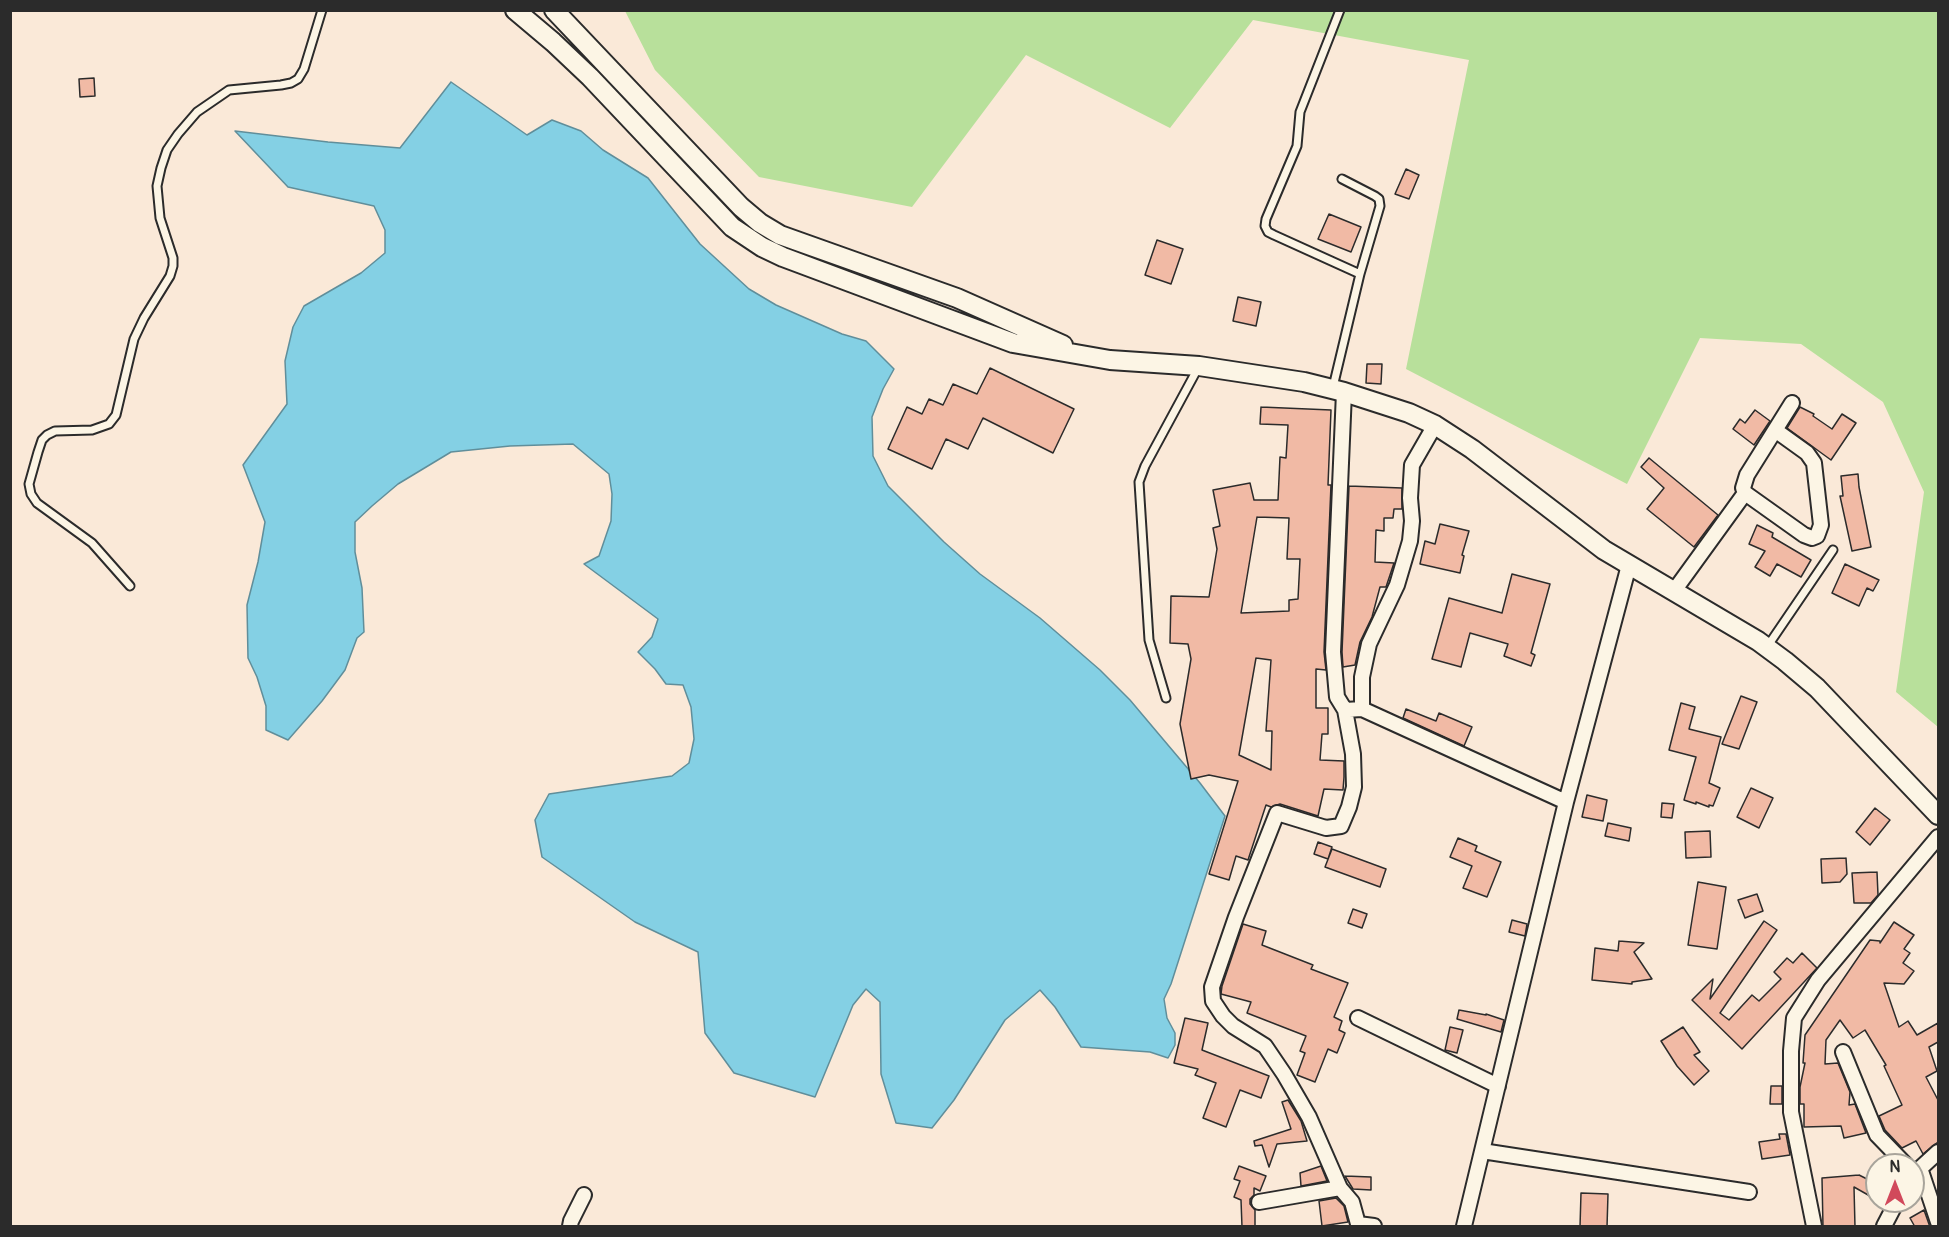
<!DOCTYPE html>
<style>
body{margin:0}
#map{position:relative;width:1949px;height:1237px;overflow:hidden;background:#fae9d8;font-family:Pangolin,sans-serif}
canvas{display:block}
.frame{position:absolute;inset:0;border:12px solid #2b2b2b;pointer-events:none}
.north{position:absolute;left:1865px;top:1153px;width:60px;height:60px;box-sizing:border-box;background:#fcf5e5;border:2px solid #a8a49b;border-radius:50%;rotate:0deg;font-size:16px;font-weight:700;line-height:24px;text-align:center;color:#2b2b2b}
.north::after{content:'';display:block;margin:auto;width:21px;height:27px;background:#d1495b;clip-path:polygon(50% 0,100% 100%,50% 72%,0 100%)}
</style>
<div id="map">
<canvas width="1949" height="1237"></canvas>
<div class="frame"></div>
<div class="north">N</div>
</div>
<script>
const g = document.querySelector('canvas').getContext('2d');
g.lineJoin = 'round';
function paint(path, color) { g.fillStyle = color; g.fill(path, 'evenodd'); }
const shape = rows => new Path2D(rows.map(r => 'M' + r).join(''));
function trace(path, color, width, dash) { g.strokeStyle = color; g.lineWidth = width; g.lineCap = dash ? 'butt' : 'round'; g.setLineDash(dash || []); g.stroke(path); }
const green = shape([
 [625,11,1938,11,1938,727,1896,692,1924,492,1883,402,1801,344,1700,338,1627,484,1406,369,1469,60,1253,20,1170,128,1026,55,912,207,759,177,655,70]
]);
const water = shape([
 [451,82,527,135,552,120,581,131,603,150,648,178,700,244,749,289,776,305,842,334,866,341,894,369,883,389,872,417,873,456,888,486,944,542,980,574,1040,618,1100,670,1130,700,1200,783,1225,816,1171,984,1164,999,1167,1018,1175,1033,1175,1045,1168,1058,1150,1052,1081,1047,1055,1007,1040,990,1005,1020,954,1100,932,1128,896,1123,881,1074,880,1002,866,989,853,1005,815,1097,734,1073,705,1033,698,952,635,922,542,857,535,820,549,794,672,776,689,763,694,739,691,707,683,685,666,684,655,669,638,652,652,637,658,619,584,564,599,556,611,521,612,494,609,474,573,444,510,446,451,452,398,484,372,506,355,522,355,552,362,588,364,632,357,638,345,670,322,701,288,740,266,730,266,706,257,677,248,658,247,605,258,562,265,522,243,465,287,404,285,361,293,327,304,306,361,273,385,253,385,230,374,206,288,187,235,131,328,142,400,148,451,82]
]);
const building = shape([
 [94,78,95,96,80,97,79,79,94,78],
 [1406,169,1419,175,1409,199,1395,194,1406,169],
 [1329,214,1361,227,1351,252,1318,239,1329,214],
 [1157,240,1183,249,1171,284,1145,275,1157,240],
 [1238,297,1261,302,1256,326,1233,321,1238,297],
 [1367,364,1382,364,1381,384,1366,383,1367,364],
 [990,368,1074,409,1053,453,983,418,968,449,946,439,932,469,888,449,907,407,922,414,929,399,943,405,953,384,977,394,990,368],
 [1261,407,1331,410,1328,485,1331,485,1324,652,1326,670,1316,669,1316,708,1328,708,1328,734,1322,734,1320,760,1344,761,1344,777,1343,790,1324,789,1318,816,1280,804,1271,807,1266,805,1248,860,1236,856,1229,880,1209,874,1238,781,1209,775,1191,779,1180,724,1191,659,1188,644,1170,643,1171,596,1209,597,1217,549,1213,528,1220,526,1213,490,1250,483,1254,500,1278,500,1280,457,1286,458,1288,425,1260,424,1261,407],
 [1257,517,1289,518,1287,559,1300,559,1298,599,1289,600,1289,611,1241,613,1257,517],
 [1256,658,1271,660,1266,731,1272,731,1271,770,1239,755,1256,658],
 [1800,407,1814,414,1813,416,1832,429,1842,414,1856,423,1831,460,1787,428,1800,407],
 [1755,410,1770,421,1754,445,1733,429,1740,419,1745,423,1755,410],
 [1649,458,1718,515,1694,547,1647,509,1664,488,1641,467,1649,458],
 [1858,474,1859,487,1871,547,1852,551,1840,496,1843,496,1841,476,1858,474],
 [1349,486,1402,488,1402,509,1394,509,1393,518,1384,518,1384,531,1376,530,1375,562,1394,563,1386,587,1380,587,1372,617,1360,642,1355,665,1343,667,1342,652,1349,486],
 [1440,524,1469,531,1462,555,1464,556,1460,573,1420,564,1425,541,1435,544,1440,524],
 [1757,525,1773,533,1772,537,1811,560,1801,577,1777,564,1770,576,1755,567,1765,551,1749,544,1757,525],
 [1845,564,1879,580,1873,591,1867,588,1859,606,1832,593,1845,564],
 [1512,574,1550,584,1531,653,1535,655,1531,666,1504,656,1508,644,1470,633,1461,667,1432,659,1449,598,1502,613,1512,574],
 [1741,696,1757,702,1739,749,1722,744,1741,696],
 [1681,703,1695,707,1689,729,1721,737,1709,783,1720,788,1713,806,1709,805,1709,807,1696,802,1696,804,1684,800,1696,757,1669,750,1681,703],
 [1406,709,1436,721,1439,713,1472,727,1464,746,1403,718,1406,709],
 [1751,788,1773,798,1759,828,1737,817,1751,788],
 [1587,795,1607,800,1603,821,1582,817,1587,795],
 [1662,803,1674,804,1672,818,1661,817,1662,803],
 [1875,808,1890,820,1870,845,1856,832,1875,808],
 [1608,823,1631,828,1629,841,1605,836,1608,823],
 [1710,831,1711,857,1686,858,1685,832,1710,831],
 [1458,838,1477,846,1475,851,1501,862,1487,897,1463,888,1472,866,1450,857,1458,838],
 [1318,842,1332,847,1328,859,1314,854,1318,842],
 [1332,849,1386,869,1380,887,1325,867,1332,849],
 [1846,858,1847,874,1840,882,1822,883,1821,859,1846,858],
 [1877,872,1878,895,1871,903,1854,903,1852,873,1877,872],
 [1698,882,1726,887,1717,949,1688,945,1698,882],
 [1757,894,1763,911,1745,918,1738,900,1757,894],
 [1353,909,1367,914,1362,928,1348,923,1353,909],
 [1512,920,1527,924,1525,936,1509,932,1512,920],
 [1764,921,1777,930,1720,1013,1729,1020,1752,995,1759,1001,1781,979,1774,972,1787,958,1793,963,1802,953,1817,968,1742,1049,1692,1000,1713,979,1710,999,1764,921],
 [1894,922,1914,935,1904,949,1910,953,1903,963,1914,971,1904,984,1884,983,1899,1027,1908,1021,1917,1035,1938,1023,1938,1042,1929,1047,1937,1071,1926,1077,1938,1100,1938,1142,1923,1154,1916,1141,1902,1148,1885,1130,1879,1116,1902,1105,1884,1066,1886,1065,1865,1030,1853,1038,1840,1020,1826,1040,1825,1064,1838,1063,1850,1092,1849,1105,1855,1104,1866,1133,1844,1138,1841,1126,1804,1127,1804,1104,1800,1104,1800,1087,1805,1063,1803,1063,1805,1035,1870,940,1880,941,1880,943,1894,922],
 [1243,924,1266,931,1262,945,1313,965,1311,969,1348,983,1334,1017,1342,1021,1339,1030,1345,1033,1337,1053,1328,1049,1315,1082,1297,1075,1305,1053,1300,1051,1306,1036,1247,1013,1251,1002,1221,994,1222,986,1243,924],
 [1619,941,1644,943,1634,952,1652,979,1632,982,1632,984,1592,980,1595,948,1618,951,1619,941],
 [1459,1010,1486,1015,1486,1014,1504,1020,1501,1032,1457,1019,1459,1010],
 [1185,1018,1208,1023,1202,1050,1269,1076,1261,1098,1240,1090,1226,1127,1203,1118,1216,1083,1195,1075,1198,1069,1174,1063,1185,1018],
 [1450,1027,1463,1030,1457,1053,1445,1050,1450,1027],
 [1683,1027,1700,1052,1694,1055,1709,1071,1694,1085,1677,1066,1661,1041,1683,1027],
 [1771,1086,1782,1086,1782,1104,1770,1104,1771,1086],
 [1288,1100,1301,1121,1307,1141,1277,1144,1269,1167,1262,1145,1255,1146,1254,1141,1291,1129,1282,1102,1288,1100],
 [1779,1134,1786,1134,1790,1155,1762,1159,1759,1142,1780,1139,1779,1134],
 [1239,1166,1266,1176,1260,1191,1254,1188,1254,1195,1250,1199,1250,1204,1255,1210,1255,1227,1242,1227,1241,1200,1234,1197,1240,1181,1234,1179,1239,1166],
 [1321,1166,1327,1181,1301,1186,1300,1173,1321,1166],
 [1859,1175,1877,1184,1877,1200,1854,1187,1855,1227,1823,1227,1822,1178,1859,1175],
 [1345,1176,1371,1177,1371,1190,1353,1189,1345,1176],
 [1581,1193,1608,1194,1607,1227,1580,1227,1581,1193],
 [1336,1198,1344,1206,1348,1222,1322,1226,1319,1201,1336,1198],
 [1924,1210,1930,1227,1915,1227,1910,1218,1924,1210]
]);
const service = shape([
 [1342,179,1375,196,1379,199,1380,206,1360,274],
 [1333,387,1360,274,1274,235,1268,232,1265,226,1266,219,1297,146,1300,112,1340,10],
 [130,586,92,543,37,503,31,494,29,484,38,452,42,440,47,435,55,431,92,430,109,424,116,415,134,339,144,318,170,276,173,266,173,258,160,218,157,186,161,168,167,150,178,134,197,112,229,90,281,85,291,83,298,79,304,69,322,10],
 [1767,647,1833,550],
 [1166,698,1149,640,1139,482,1145,466,1198,368]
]);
const minor = shape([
 [1344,392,1333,652,1337,697,1345,710],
 [1745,493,1804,535,1812,538,1817,536,1821,525,1814,463,1807,453,1775,430],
 [1674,591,1745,493,1743,488,1747,475,1792,403],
 [1362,709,1566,802],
 [1358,1018,1498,1086],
 [1843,1052,1877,1135,1906,1165],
 [1482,1151,1749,1192],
 [1920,1168,1938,1222],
 [1914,1174,1938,1152],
 [1259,1202,1340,1188],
 [1358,1224,1352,1202,1340,1188,1309,1117,1284,1074,1265,1046,1233,1026,1223,1016,1213,1001,1212,987,1236,917,1277,813,1326,828,1341,826,1349,807,1354,787,1353,754,1345,710,1362,709,1362,677,1369,644,1397,585,1410,541,1412,521,1410,498,1412,465,1435,425],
 [570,1226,571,1221,584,1195],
 [1358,1226,1358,1224,1374,1226],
 [1464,1226,1566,802,1629,565],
 [1814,1226,1791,1112,1791,1051,1794,1018,1818,980,1938,837],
 [1884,1226,1897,1201]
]);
const tertiary = shape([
 [515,10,553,42,590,77,732,227,762,247,783,257,1013,343,1110,360,1199,366,1304,382,1344,392,1409,413,1435,425,1472,449,1604,550,1758,641,1785,661,1817,688,1938,815],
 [554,10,741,207,760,223,780,235,957,298,1063,345]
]);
paint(green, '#b8e09b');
paint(water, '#84d0e4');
trace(water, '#608e9a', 1.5);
paint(building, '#f1baa5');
trace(building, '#2b2b2b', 1.5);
trace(service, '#2b2b2b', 11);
trace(minor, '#2b2b2b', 18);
trace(tertiary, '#2b2b2b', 22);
trace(service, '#fcf5e5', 7);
trace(minor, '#fcf5e5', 14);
trace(tertiary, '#fcf5e5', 18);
</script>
